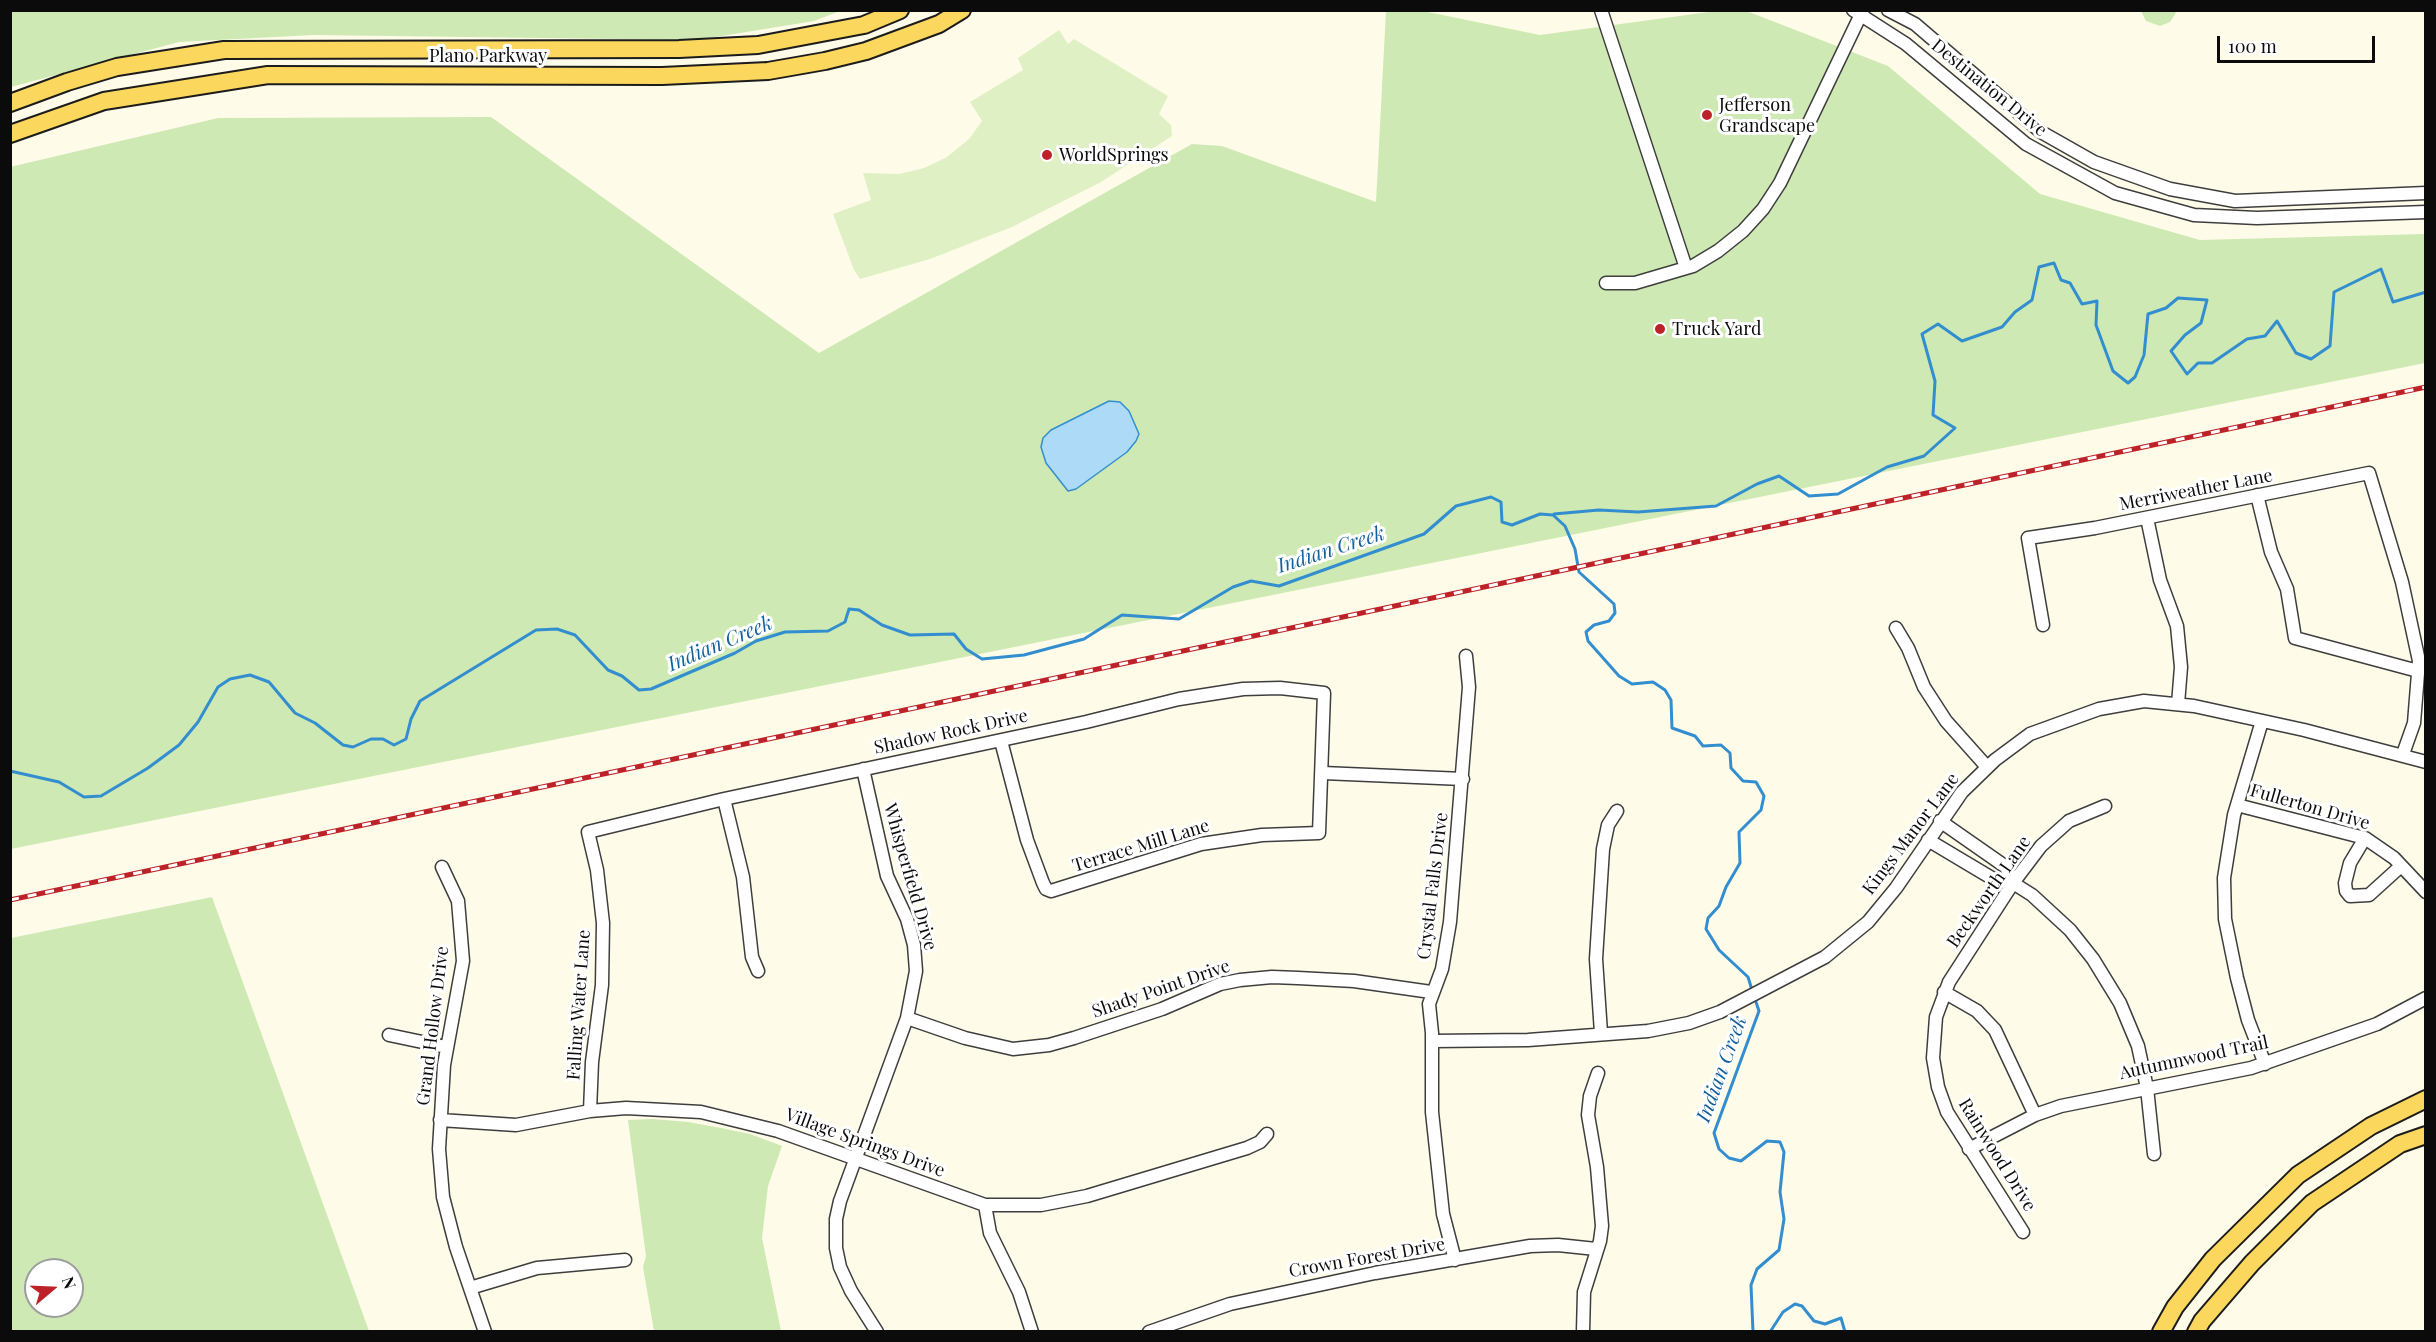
<!DOCTYPE html>
<style>
body{margin:0}
#map{position:relative;width:2436px;height:1342px;overflow:hidden;background:#fffbe9;font-family:"Playfair Display",serif}
canvas{display:block}
.frame{position:absolute;inset:0;border:12px solid #0b0b0b;pointer-events:none}
.north{position:absolute;left:24px;top:1258px;width:60px;height:60px;box-sizing:border-box;background:#fff;border:2px solid #9d9d9d;border-radius:50%;rotate:71deg;font-size:16px;font-weight:700;line-height:24px;text-align:center;color:#0b0b0b}
.north::after{content:'';display:block;margin:auto;width:21px;height:27px;background:#bc2227;clip-path:polygon(50% 0,100% 100%,50% 72%,0 100%)}
.scale{position:absolute;left:2217px;top:36px;width:158px;height:27px;box-sizing:border-box;border:3px solid #0b0b0b;border-top:0;padding-left:8px;font-size:18px;line-height:21px;white-space:nowrap;color:#0b0b0b;-webkit-text-stroke:4px #fff;paint-order:stroke}
</style>
<div id="map">
<canvas width="2436" height="1342"></canvas>
<div class="frame"></div>
<div class="north">N</div>
<div class="scale">100 m</div>
</div>
<script>
const g = document.querySelector('canvas').getContext('2d');
g.lineJoin = 'round';
function paint(path, color) { g.fillStyle = color; g.fill(path, 'evenodd'); }
const shape = rows => new Path2D(rows.map(r => 'M' + r).join(''));
function trace(path, color, width, dash) { g.strokeStyle = color; g.lineWidth = width; g.lineCap = dash ? 'butt' : 'round'; g.setLineDash(dash || []); g.stroke(path); }
function drawText(font, color, halo, rows, align = 'center') {
  g.font = font + ' "Playfair Display",serif'; g.lineWidth = 6; g.setLineDash([]); g.textBaseline = 'middle'; g.strokeStyle = halo; g.fillStyle = color; for (const [text, x, y, turn = 0] of rows) {
    g.save(); g.translate(x, y); g.rotate((+turn || 0) * Math.PI / 180); g.textAlign = isNaN(turn) ? turn : align; if (halo) g.strokeText(text, 0, 0); g.fillText(text, 0, 0); g.restore();
  }
}
const green = shape([
 [11,10,840,10,840,11,814,21,697,40,313,35,179,42,11,87],
 [1744,10,1888,66,2040,194,2200,240,2425,234,2425,363,11,849,10,167,218,118,491,117,819,353,1192,144,1222,146,1376,202,1386,11,1423,11,1540,35,1716,11],
 [2141,11,2141,10,2177,11,2170,22,2160,26,2146,21],
 [212,897,369,1331,11,1331,11,938],
 [36,1270,72,1270,72,1306,36,1306],
 [653,1119,688,1122,721,1128,750,1134,782,1146,768,1186,762,1238,781,1331,654,1331,643,1267,646,1256,628,1120]
]);
const pitch = shape([
 [1059,30,1068,44,1074,39,1168,96,1159,114,1171,125,1172,136,1101,182,1012,227,930,259,860,279,854,270,833,214,871,200,863,173,899,174,924,168,947,157,969,139,982,121,970,102,1023,70,1018,58]
]);
const water = shape([
 [1109,401,1120,402,1129,411,1139,434,1136,441,1127,452,1076,489,1068,491,1046,463,1041,447,1043,438,1051,430,1109,401]
]);
const stream = shape([
 [1554,514,1599,510,1638,512,1716,506,1757,484,1779,476,1809,496,1838,494,1887,467,1924,456,1955,428,1933,415,1935,381,1922,334,1938,324,1962,341,2002,327,2015,312,2032,300,2039,267,2054,263,2061,280,2070,283,2082,304,2097,301,2096,325,2113,371,2128,383,2135,377,2144,355,2148,314,2166,308,2178,298,2207,300,2201,323,2185,335,2171,351,2187,374,2198,363,2212,363,2247,339,2265,336,2277,321,2296,353,2311,359,2330,346,2334,292,2381,269,2393,302,2426,292],
 [10,771,59,782,84,797,101,796,148,768,179,745,198,722,218,687,230,679,250,675,269,682,295,713,315,723,343,745,353,747,371,739,383,739,394,745,406,739,411,719,420,701,536,630,557,629,575,635,608,670,622,676,639,690,651,689,735,653,756,641,785,632,828,631,845,622,849,609,859,610,882,625,910,635,954,634,966,649,982,659,1024,655,1084,639,1122,615,1179,619,1233,587,1251,581,1279,586,1424,534,1456,506,1491,497,1501,502,1502,522,1512,525,1540,514,1553,515,1565,526,1575,549,1579,572,1614,604,1615,613,1609,621,1594,625,1586,632,1588,641,1619,676,1632,684,1653,682,1665,690,1671,700,1672,728,1695,736,1703,746,1721,745,1730,753,1731,768,1743,781,1756,782,1764,796,1761,810,1739,832,1740,863,1726,887,1719,906,1708,918,1706,929,1719,950,1748,977,1752,990],
 [1753,1332,1751,1285,1757,1269,1779,1250,1784,1219,1780,1192,1784,1152,1780,1142,1767,1141,1741,1161,1729,1158,1719,1149,1714,1133,1759,1011,1754,996],
 [1770,1332,1783,1312,1795,1304,1802,1306,1814,1321,1825,1324,1841,1318,1845,1332]
]);
const minor = shape([
 [1601,10,1686,268],
 [1853,10,1906,44,2026,144,2115,193,2194,215,2257,218,2426,212],
 [1888,10,1915,24,2041,132,2094,162,2170,189,2235,201,2426,193],
 [1606,283,1635,283,1693,266,1718,251,1743,231,1763,209,1780,183,1863,10],
 [2257,495,2271,552,2287,589,2295,638,2418,671],
 [2147,518,2160,580,2177,626,2181,667,2178,704],
 [2043,625,2028,538,2095,528,2369,473,2402,582,2419,661,2414,723,2403,754],
 [1896,628,1908,648,1924,687,1946,721,1987,767],
 [2262,721,2234,815,2224,878,2225,919,2237,978,2248,1020,2265,1064],
 [863,769,887,876,907,919,914,945,916,971,907,1018,840,1201,836,1219,836,1248,840,1267,851,1291,877,1332],
 [1323,773,1463,779],
 [724,799,743,877,752,957,758,971],
 [2237,805,2365,838,2394,858,2426,892],
 [1940,821,2006,867,2013,883],
 [2365,838,2350,863,2345,883,2346,891,2350,896,2369,895,2401,866],
 [1928,840,1995,880,2013,883,2032,895,2070,930,2093,959,2120,1003,2138,1046,2147,1088,2154,1154],
 [442,867,458,901,463,961,444,1065,439,1149,443,1197,456,1247,485,1332],
 [1944,992,1977,1011,1995,1030,2035,1115],
 [907,1018,965,1038,1013,1049,1049,1045,1074,1038,1162,1009,1220,984,1240,980,1272,977,1298,978,1354,981,1431,992],
 [1601,1033,1596,959,1603,849,1608,825,1617,811],
 [389,1035,446,1047],
 [1432,1041,1528,1040,1648,1031,1689,1023,1720,1012,1825,957,1868,922,1896,888,1962,792,1995,760,2030,734,2099,709,2144,701,2194,706,2304,730,2426,762],
 [590,1111,592,1062,602,985,603,923,597,870,588,832,724,799,1086,722,1179,699,1243,689,1280,688,1324,693,1319,833,1262,835,1201,844,1051,891,1046,889,1043,883,1027,840,1001,741],
 [440,1120,516,1125,590,1111,626,1108,701,1112,778,1131,985,1205,1041,1205,1087,1196,1247,1148,1260,1142,1267,1134],
 [1969,1149,2035,1115,2061,1106,2251,1068,2377,1024,2426,998],
 [985,1205,990,1233,1019,1292,1032,1332],
 [2023,1232,1947,1112,1938,1087,1933,1058,1936,1017,1949,982,2013,883,2041,846,2069,821,2105,806],
 [1455,1260,1443,1214,1432,1112,1432,1033,1429,1004,1442,969,1450,922,1469,687,1466,656],
 [470,1288,537,1268,625,1260],
 [1149,1332,1230,1304,1375,1273,1530,1246,1558,1245,1596,1249],
 [1583,1332,1584,1292,1600,1241,1602,1226,1597,1167,1588,1115,1590,1096,1598,1073]
]);
const major = shape([
 [10,103,67,82,117,67,224,50,679,49,758,45,864,25,900,10],
 [10,134,104,101,268,75,662,76,768,71,825,61,866,51,939,24,962,10],
 [2161,1332,2175,1307,2213,1259,2298,1175,2371,1126,2426,1099],
 [2196,1332,2202,1321,2252,1263,2312,1203,2400,1144,2426,1135]
]);
const rail = shape([
 [10,900,2426,387]
]);
const markers = [
 [1707,115,6,"#bc2227"],
 [1047,155,6,"#bc2227"],
 [1660,329,6,"#bc2227"]
];
const streetNames = [
 ["Plano Parkway",488,56],
 ["Destination Drive",1989,88,39],
 ["Merriweather Lane",2196,490,-11],
 ["Shadow Rock Drive",951,732,-12],
 ["Fullerton Drive",2310,807,16],
 ["Kings Manor Lane",1911,834,-53],
 ["Terrace Mill Lane",1141,846,-17],
 ["Whisperfield Drive",910,877,74],
 ["Crystal Falls Drive",1433,886,-83],
 ["Beckworth Lane",1989,892,-55],
 ["Shady Point Drive",1161,989,-19],
 ["Falling Water Lane",579,1005,-86],
 ["Grand Hollow Drive",433,1026,-83],
 ["Autumnwood Trail",2194,1058,-12],
 ["Village Springs Drive",865,1143,20],
 ["Rainwood Drive",1997,1155,58],
 ["Crown Forest Drive",1367,1258,-10]
];
const poiNames = [
 ["Jefferson",1719,105],
 ["Grandscape",1719,126],
 ["WorldSprings",1059,155],
 ["Truck Yard",1672,329]
];
const waterNames = [
 ["Indian Creek",1331,550,-18],
 ["Indian Creek",720,644,-23],
 ["Indian Creek",1722,1069,-70]
];
paint(green, '#cee9b3');
paint(pitch, '#e0f0c5');
paint(water, '#addaf7');
trace(water, '#338ecf', 1.5);
trace(stream, '#338ecf', 3);
trace(minor, '#3e3e3e', 15);
trace(major, '#1c1c1c', 20);
trace(minor, '#fff', 12);
trace(major, '#fbd75d', 16);
trace(rail, '#bc2227', 5);
trace(rail, '#fff', 3, [9]);
for (const [x, y, r, color] of markers) { const dot = new Path2D(); dot.arc(x, y, r, 0, 2 * Math.PI); g.fillStyle = color; g.fill(dot); trace(dot, '#fff', 2); }
drawText('18px', '#0b0b0b', '#fff', streetNames);
drawText('18px', '#0b0b0b', '#fff', poiNames, 'left');
drawText('italic 20px', '#135f9e', '#fff', waterNames);
</script>
